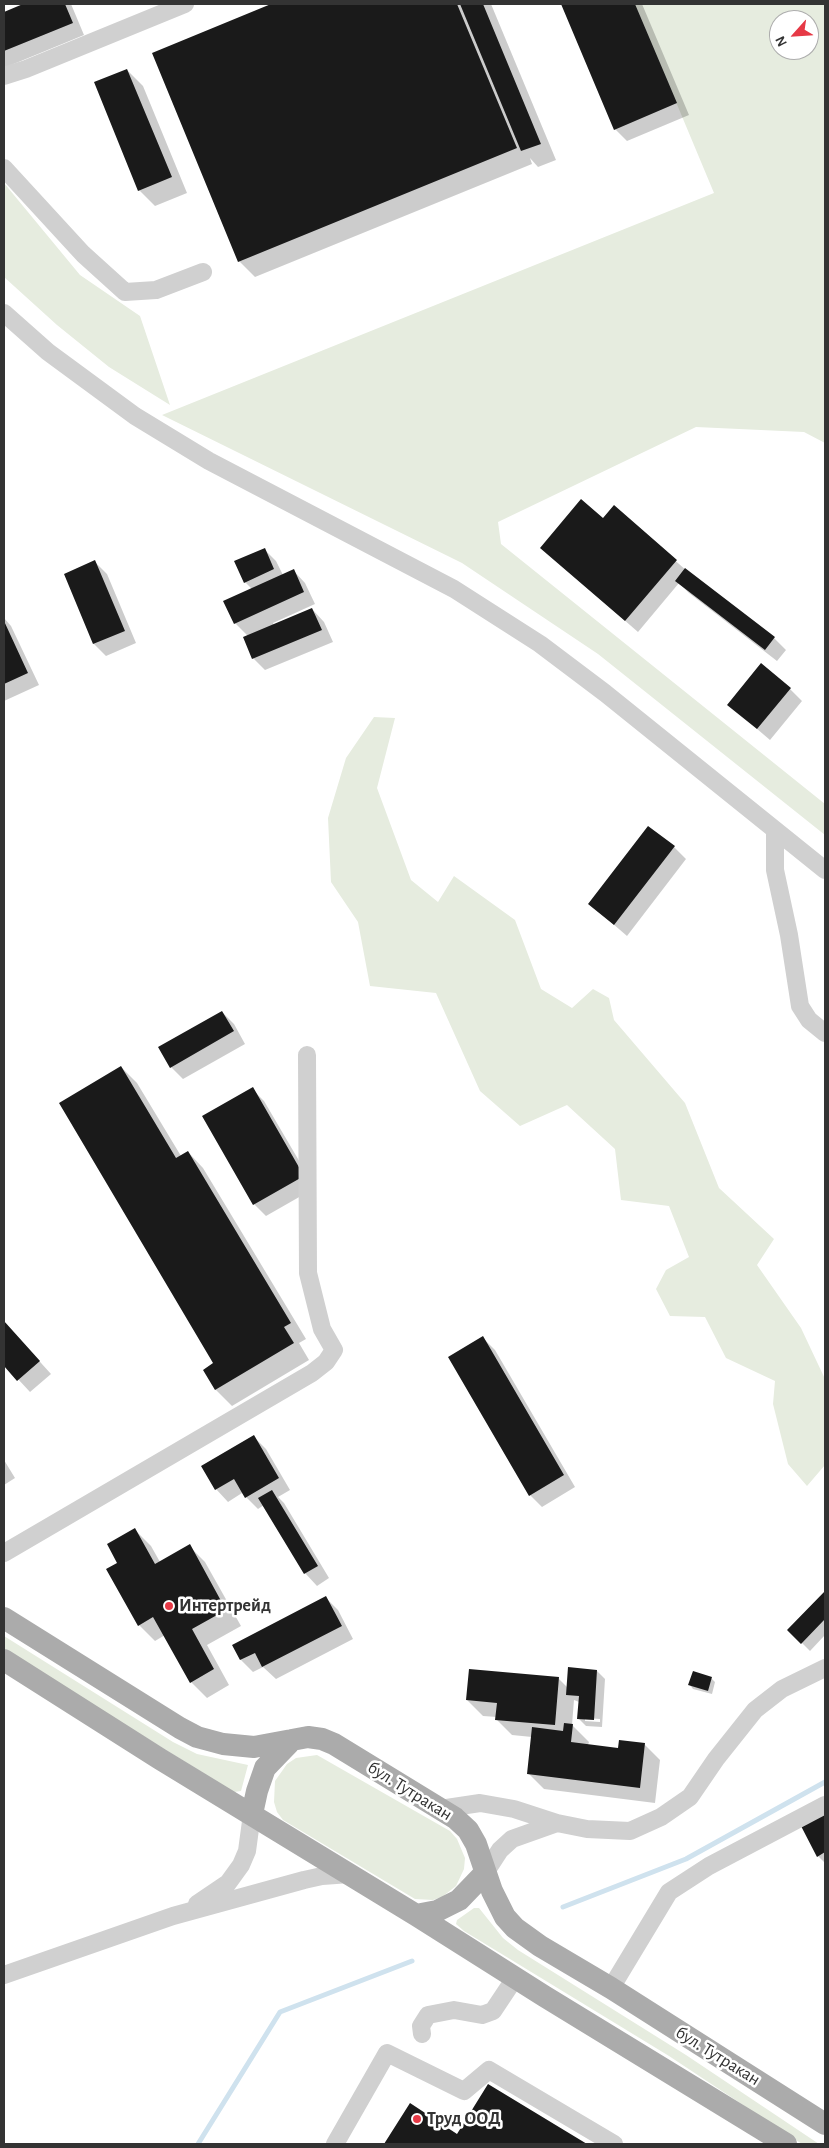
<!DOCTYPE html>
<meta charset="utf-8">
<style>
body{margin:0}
#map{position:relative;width:829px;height:2148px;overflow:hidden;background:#fff;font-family:"Alegreya Sans",sans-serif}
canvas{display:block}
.frame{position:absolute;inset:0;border:5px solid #333;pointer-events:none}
.north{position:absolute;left:769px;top:10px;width:50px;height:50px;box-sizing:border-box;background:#fff;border:1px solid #adadad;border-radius:50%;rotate:244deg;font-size:14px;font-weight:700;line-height:20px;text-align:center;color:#333}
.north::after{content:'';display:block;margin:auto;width:18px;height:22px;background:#e63946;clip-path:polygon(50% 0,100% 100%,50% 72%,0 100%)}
</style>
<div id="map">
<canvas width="829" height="2148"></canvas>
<div class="frame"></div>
<div class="north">N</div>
</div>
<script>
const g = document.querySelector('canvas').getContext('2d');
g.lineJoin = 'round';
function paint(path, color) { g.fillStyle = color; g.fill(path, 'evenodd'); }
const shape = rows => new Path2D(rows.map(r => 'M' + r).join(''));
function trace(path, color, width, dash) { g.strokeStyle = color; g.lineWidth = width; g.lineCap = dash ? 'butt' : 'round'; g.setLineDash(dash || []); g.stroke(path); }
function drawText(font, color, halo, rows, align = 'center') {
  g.font = font + ' "Alegreya Sans",sans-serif'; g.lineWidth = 5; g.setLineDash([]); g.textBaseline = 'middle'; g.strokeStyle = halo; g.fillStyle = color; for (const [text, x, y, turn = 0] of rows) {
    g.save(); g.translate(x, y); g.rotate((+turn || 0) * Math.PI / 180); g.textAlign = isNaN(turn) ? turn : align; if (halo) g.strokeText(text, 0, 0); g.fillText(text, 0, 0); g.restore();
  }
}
const green = shape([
 [635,4,825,4,825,443,804,432,696,427,498,522,501,544,825,804,825,835,598,654,462,563,162,415,714,193],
 [779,20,809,20,809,50,779,50],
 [4,183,80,275,140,316,170,405,109,367,57,325,4,277],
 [374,717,395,718,377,788,411,880,438,902,454,876,515,920,541,989,572,1008,593,989,609,998,614,1020,685,1103,719,1188,774,1239,757,1265,801,1328,825,1379,825,1465,807,1486,788,1464,773,1404,775,1381,726,1358,705,1317,670,1316,656,1289,666,1270,689,1257,669,1206,621,1200,615,1149,567,1105,520,1126,480,1091,436,993,370,986,358,922,331,882,328,818,346,758],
 [4,1636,173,1742,197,1754,248,1765,241,1791,234,1792,4,1650],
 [317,1755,450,1831,457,1839,465,1858,464,1869,456,1886,442,1897,433,1900,415,1899,283,1820,277,1812,274,1802,275,1781,287,1764,296,1758],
 [474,1908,479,1908,503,1938,518,1950,686,2055,819,2144,802,2144,669,2056,464,1931,456,1924,457,1920]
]);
const shadow = shape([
 [27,4,71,4,84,35,4,68,4,13],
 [275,4,491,4,556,160,538,167,530,158,532,164,255,277,239,261,153,54],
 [562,4,642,4,689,115,627,141,615,129],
 [127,70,143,86,187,193,155,206,139,190],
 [614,507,687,571,774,638,786,650,777,661,689,593,679,583,638,632,554,559,603,519],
 [264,549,276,561,283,575,293,570,305,583,315,604,273,623,274,625,312,609,324,622,333,642,265,670,253,658,248,636,235,623,252,589,245,582],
 [95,562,107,574,136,643,106,656,94,644,65,574],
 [4,618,11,626,39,685,4,701],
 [790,689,802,701,770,740,729,705],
 [674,847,686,859,627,936,590,904],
 [222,1012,234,1024,245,1044,183,1079,171,1067,160,1048],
 [121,1067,137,1083,181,1156,188,1152,203,1168,306,1339,299,1343,309,1360,232,1406,216,1390,204,1370,215,1364],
 [252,1089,264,1101,315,1188,266,1216,254,1204],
 [4,1322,51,1374,30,1392,4,1364],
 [483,1338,495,1350,575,1487,542,1507,530,1495],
 [254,1437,266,1449,290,1490,278,1497,284,1503,329,1578,317,1586,305,1573,264,1505,258,1509,242,1493,228,1502,216,1489,203,1467],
 [4,1460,15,1478,4,1485],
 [135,1530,151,1546,160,1562,189,1546,205,1562,241,1626,207,1645,229,1685,207,1698,191,1682,165,1635,155,1641,139,1625,119,1564],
 [825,1593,825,1635,810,1651,789,1630],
 [326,1598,338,1610,353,1639,276,1679,263,1667,253,1672,241,1660,233,1646],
 [597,1671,605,1679,602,1727,586,1726,578,1718,579,1702,574,1700,572,1725,589,1742,588,1745,620,1749,644,1744,660,1760,655,1803,544,1789,528,1773,532,1737,512,1735,496,1719,497,1717,483,1716,467,1700,558,1678,568,1688],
 [585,1718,600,1719,600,1722,585,1721],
 [693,1673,712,1679,715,1682,712,1694,693,1689,690,1685],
 [825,1814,825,1863,818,1856,802,1826],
 [488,2085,584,2144,385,2144,410,2105,458,2135]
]);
const stream = shape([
 [563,1907,686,1859,825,1782],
 [198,2144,280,2012,412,1961]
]);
const building = shape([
 [23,4,65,4,73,23,4,51,4,12],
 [271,4,457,4,517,148,238,262,152,53],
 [460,4,483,4,541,144,521,151],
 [561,4,635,4,677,103,614,130],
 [127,69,172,177,138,191,94,82],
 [581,499,603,518,614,505,677,560,625,621,540,548],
 [265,548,274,569,244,583,234,561],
 [95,560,125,631,93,644,64,574],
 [685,568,775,637,765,650,675,581],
 [294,569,304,592,234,624,223,601],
 [312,608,322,630,252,659,243,637],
 [4,621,28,673,4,684],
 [761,663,791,688,757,729,727,705],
 [648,826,675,846,614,925,588,904],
 [222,1011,234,1031,170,1068,158,1047],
 [121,1066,176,1158,188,1151,291,1323,284,1327,294,1343,215,1390,203,1370,213,1363,59,1103],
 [253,1087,304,1176,253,1205,202,1116],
 [4,1321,40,1361,17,1381,4,1366],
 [483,1336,564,1475,529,1496,448,1357],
 [254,1435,279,1478,245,1498,234,1479,215,1490,201,1466],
 [272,1490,318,1566,304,1574,258,1498],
 [135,1528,155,1564,190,1544,226,1610,192,1629,214,1669,190,1683,153,1617,138,1626,106,1569,117,1563,107,1544],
 [825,1591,825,1619,801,1644,787,1630],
 [326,1596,342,1626,262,1667,255,1653,240,1660,232,1645],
 [568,1667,597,1670,594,1720,577,1719,579,1696,566,1695],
 [469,1669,559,1677,555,1725,495,1720,497,1703,466,1700],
 [693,1671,712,1677,708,1691,688,1685],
 [564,1723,573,1724,571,1742,618,1748,619,1740,645,1743,640,1788,527,1774,532,1727,563,1731],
 [825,1812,825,1852,817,1857,801,1826],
 [488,2084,587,2144,384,2144,410,2103,457,2134]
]);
const minor = shape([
 [4,76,26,69,185,4],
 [4,168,83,254,125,292,156,290,203,272],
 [4,313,48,352,135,416,209,461,454,589,540,644,605,693,825,870],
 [775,830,775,870,789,935,800,1006,809,1020,825,1033],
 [4,1553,312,1373,326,1362,334,1350,322,1329,308,1273,307,1055],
 [440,1809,480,1803,514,1809,557,1823,587,1829,630,1831,661,1817,690,1797,716,1759,755,1710,782,1689,825,1668],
 [485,1873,500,1850,512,1839,557,1823],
 [197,1904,228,1883,241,1865,247,1851,252,1814],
 [4,1975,173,1916,304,1880,322,1876,350,1874],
 [611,1988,669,1892,709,1866,825,1805],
 [422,2034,421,2026,428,2015,454,2010,482,2015,493,2011,515,1978],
 [335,2144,387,2053,464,2091,489,2070,614,2144]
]);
const major = shape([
 [4,1618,180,1728,197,1737,223,1744,254,1747,308,1737,322,1739,334,1744,455,1818,468,1830,476,1844,492,1891,505,1917,515,1928,540,1946,611,1988,825,2124],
 [4,1660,160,1759,416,1915,544,1996,786,2144],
 [252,1814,257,1791,265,1768,292,1740],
 [416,1915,437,1911,459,1900,485,1873]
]);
const markers = [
 [169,1606,5,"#e63946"],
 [417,2119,5,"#e63946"]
];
const poiNames = [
 ["Интертрейд",179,1606],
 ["Труд ООД",427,2119]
];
const streetNames = [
 ["бул. Тутракан",410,1791,32],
 ["бул. Тутракан",718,2056,32]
];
paint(green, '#e6ecdf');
paint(shadow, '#0003');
trace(stream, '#cfe2ee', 5);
paint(building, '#1a1a1a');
trace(minor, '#d0d0d0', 18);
trace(major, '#ababab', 22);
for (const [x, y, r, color] of markers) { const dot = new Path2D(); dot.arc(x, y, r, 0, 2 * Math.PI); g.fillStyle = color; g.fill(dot); trace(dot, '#fff', 2); }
drawText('bold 18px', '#333', '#fff', poiNames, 'left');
drawText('18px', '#333', '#fff', streetNames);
</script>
